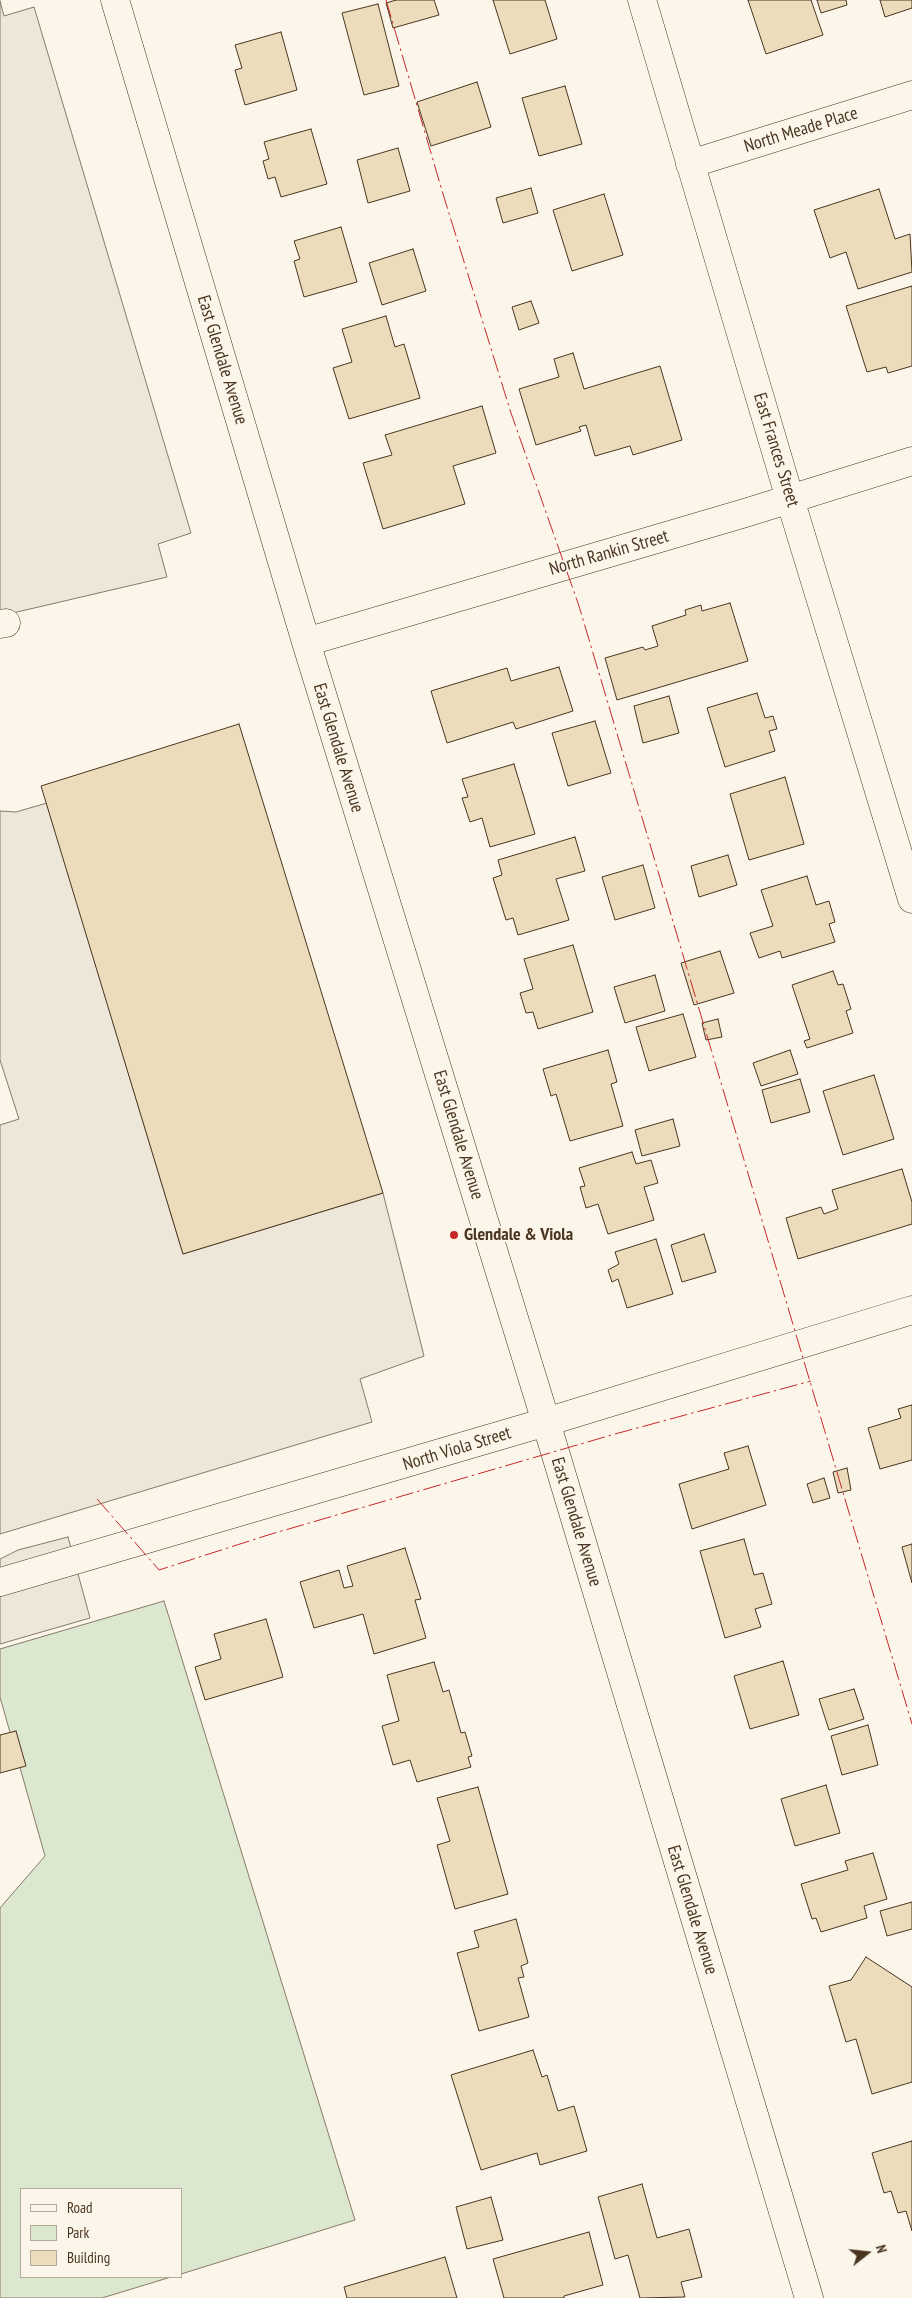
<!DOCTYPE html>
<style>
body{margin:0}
#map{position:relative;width:912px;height:2298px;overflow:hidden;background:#fbf6e9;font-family:"PT Sans Narrow",sans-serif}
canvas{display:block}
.legend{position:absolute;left:20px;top:2188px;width:162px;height:90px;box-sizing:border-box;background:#fbf6e9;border:1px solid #b4a999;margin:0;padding:6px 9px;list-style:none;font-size:15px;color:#4a3520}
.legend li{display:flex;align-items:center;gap:10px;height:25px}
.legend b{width:25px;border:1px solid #b4a999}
.north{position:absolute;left:842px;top:2228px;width:50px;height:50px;-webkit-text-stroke:4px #fbf6e9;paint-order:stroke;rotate:74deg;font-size:14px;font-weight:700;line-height:20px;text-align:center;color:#4a3520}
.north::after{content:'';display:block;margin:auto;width:18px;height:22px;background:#4a3520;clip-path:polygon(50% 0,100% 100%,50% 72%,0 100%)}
</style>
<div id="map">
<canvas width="912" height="2298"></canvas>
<ul class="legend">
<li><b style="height:6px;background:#fbf6e9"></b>Road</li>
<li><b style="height:14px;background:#dce7d0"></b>Park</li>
<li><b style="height:14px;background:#ecdcbc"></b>Building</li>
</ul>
<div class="north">N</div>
</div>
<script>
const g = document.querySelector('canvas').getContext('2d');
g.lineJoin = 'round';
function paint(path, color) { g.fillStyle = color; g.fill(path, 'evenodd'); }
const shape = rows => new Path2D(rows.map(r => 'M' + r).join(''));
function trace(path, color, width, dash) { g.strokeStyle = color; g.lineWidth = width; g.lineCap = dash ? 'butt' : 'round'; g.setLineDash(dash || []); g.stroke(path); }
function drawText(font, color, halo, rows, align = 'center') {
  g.font = font + ' "PT Sans Narrow",sans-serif'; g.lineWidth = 4; g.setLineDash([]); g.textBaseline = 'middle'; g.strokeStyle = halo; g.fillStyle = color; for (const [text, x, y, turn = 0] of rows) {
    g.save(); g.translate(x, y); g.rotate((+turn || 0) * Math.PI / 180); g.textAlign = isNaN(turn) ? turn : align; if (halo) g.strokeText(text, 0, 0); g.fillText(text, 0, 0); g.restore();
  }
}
const green = shape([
 [164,1601,355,2220,181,2274,181,2189,21,2189,21,2277,171,2277,102,2298,0,2298,0,1908,45,1856,0,1697,0,1649,164,1601]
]);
const parking = shape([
 [0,1,4,16,34,7,191,533,158,544,167,577,0,616,0,1],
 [47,803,183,1254,383,1193,424,1356,360,1379,372,1422,0,1534,0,1125,19,1119,0,1060,0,811,16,812,47,803],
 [68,1537,90,1618,0,1644,0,1559,18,1550,68,1537]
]);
const building = shape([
 [396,0,434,0,439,15,393,28,386,3,396,0],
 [493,0,545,0,557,39,510,54,493,0],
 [748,0,811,0,823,35,766,54,748,0],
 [817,0,846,0,847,5,821,13,817,0],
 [880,0,912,0,912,8,885,17,880,0],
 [378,4,399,86,364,95,342,13,378,4],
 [281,32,297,90,245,105,235,70,242,68,235,45,281,32],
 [477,82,491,127,431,146,417,102,477,82],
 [565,86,582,144,539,156,522,98,565,86],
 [311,129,327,184,281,197,275,177,268,179,263,161,269,159,264,142,311,129],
 [398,148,410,191,368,203,357,160,398,148],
 [531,188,538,213,503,223,496,198,531,188],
 [879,189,895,239,910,234,912,272,858,289,846,252,830,258,814,210,879,189],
 [604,194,623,255,572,271,553,210,604,194],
 [341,227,357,282,304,297,294,261,300,259,294,241,341,227],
 [413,249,426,291,382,305,369,263,413,249],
 [912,286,912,366,888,373,886,367,867,372,846,306,912,286],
 [531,301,539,323,519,330,512,307,531,301],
 [386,316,395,347,404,344,420,398,349,419,333,368,352,362,342,329,386,316],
 [573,353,584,389,660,366,682,440,633,455,630,446,595,456,586,425,579,427,581,431,536,445,519,389,559,377,554,359,573,353],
 [482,406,496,453,453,466,465,504,383,529,363,463,392,455,385,435,482,406],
 [730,603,748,661,617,700,605,658,643,647,645,650,658,646,652,626,686,615,685,610,701,605,702,611,730,603],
 [559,667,573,711,516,729,513,722,447,743,431,691,507,668,511,681,559,667],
 [757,693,765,718,773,716,777,729,769,731,775,751,725,767,707,708,757,693],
 [669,696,679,733,643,743,634,706,669,696],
 [595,721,611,773,568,786,552,733,595,721],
 [239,724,383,1193,183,1254,41,786,239,724],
 [514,764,535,834,490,847,482,818,470,822,462,798,468,797,462,779,514,764],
 [785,777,804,844,749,860,730,794,785,777],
 [575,837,585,871,556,879,569,920,518,935,513,918,506,920,493,878,502,875,498,860,575,837],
 [728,855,737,885,699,897,691,866,728,855],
 [643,865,655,908,615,920,602,877,643,865],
 [807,876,816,905,829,901,835,922,829,924,835,942,782,958,780,951,759,958,750,933,773,926,761,890,807,876],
 [573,945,593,1012,538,1029,533,1012,526,1013,520,993,533,989,524,959,573,945],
 [720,951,734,993,694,1005,681,963,720,951],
 [833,971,838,985,843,984,851,1009,846,1011,853,1033,807,1048,804,1041,810,1039,792,985,833,971],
 [655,975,665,1011,625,1023,614,987,655,975],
 [683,1014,696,1057,649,1071,636,1027,683,1014],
 [718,1019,722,1037,706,1040,702,1023,718,1019],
 [608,1050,617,1082,611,1084,623,1126,570,1141,556,1094,551,1096,543,1069,608,1050],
 [790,1050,798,1074,761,1086,753,1063,790,1050],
 [874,1075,894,1139,843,1155,823,1091,874,1075],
 [800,1079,810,1112,771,1123,762,1090,800,1079],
 [673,1119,680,1146,642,1156,635,1130,673,1119],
 [632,1152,636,1164,651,1160,658,1183,644,1187,654,1220,608,1234,598,1204,586,1208,580,1187,585,1186,579,1168,632,1152],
 [902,1169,912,1202,912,1224,798,1259,786,1218,821,1207,824,1214,838,1209,832,1190,902,1169],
 [704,1234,716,1272,682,1282,671,1245,704,1234],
 [656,1239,673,1294,627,1308,618,1279,612,1282,608,1270,619,1264,615,1252,656,1239],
 [912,1405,912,1460,880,1469,868,1428,901,1418,898,1409,912,1405],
 [748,1446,766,1505,692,1529,679,1484,729,1469,724,1453,748,1446],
 [847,1468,851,1490,838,1493,833,1472,847,1468],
 [824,1478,830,1498,813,1503,807,1484,824,1478],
 [744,1539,754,1575,763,1573,772,1604,755,1609,761,1627,725,1638,700,1551,744,1539],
 [912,1544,912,1583,902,1547,912,1544],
 [405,1548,421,1599,415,1600,426,1638,374,1654,363,1614,314,1628,300,1582,339,1570,344,1588,353,1586,347,1566,405,1548],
 [266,1619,283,1677,205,1700,195,1667,221,1659,214,1634,266,1619],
 [783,1661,799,1715,750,1729,734,1676,783,1661],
 [434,1662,443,1692,449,1690,461,1733,465,1732,472,1756,468,1757,471,1767,417,1782,410,1760,393,1765,382,1726,399,1721,387,1675,434,1662],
 [854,1689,864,1719,829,1730,819,1699,854,1689],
 [868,1725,878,1765,842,1775,831,1736,868,1725],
 [16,1731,26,1766,0,1773,0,1735,16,1731],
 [826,1785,840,1833,795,1846,781,1799,826,1785],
 [478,1787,508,1894,455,1909,437,1845,450,1841,437,1798,478,1787],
 [873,1853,887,1899,864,1906,867,1918,821,1932,816,1918,812,1919,801,1884,848,1870,845,1861,873,1853],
 [912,1902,912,1929,887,1936,880,1911,912,1902],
 [516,1919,528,1963,521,1966,524,1977,518,1978,529,2017,479,2031,457,1953,479,1947,474,1931,516,1919],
 [866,1957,912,1987,912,2082,872,2094,856,2039,846,2042,829,1986,851,1980,866,1957],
 [533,2050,542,2077,547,2075,558,2111,574,2106,587,2151,540,2165,537,2153,481,2170,451,2075,533,2050],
 [912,2141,912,2231,906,2211,898,2213,891,2191,884,2193,872,2153,912,2141],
 [642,2184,657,2238,689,2229,702,2277,681,2282,685,2297,640,2298,628,2255,615,2259,598,2197,642,2184],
 [491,2197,503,2240,467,2249,456,2207,491,2197],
 [589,2232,603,2285,564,2296,564,2298,504,2298,493,2259,589,2232],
 [445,2257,457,2298,347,2298,344,2287,445,2257]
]);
const minor = shape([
 [115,0,306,642,546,1422,809,2298],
 [642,0,790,499,912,899],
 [690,164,912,95],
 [0,624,6,623],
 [306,642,745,513,912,461],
 [0,1582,546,1422,912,1310]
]);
const power = shape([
 [386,0,443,194,511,413,579,606,912,1724],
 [97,1499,159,1570,268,1535,615,1434,811,1381]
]);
const markers = [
 [454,1235,5,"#c62828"]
];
const streetNames = [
 ["North Meade Place",801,130,-17],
 ["East Glendale Avenue",222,360,73],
 ["East Frances Street",776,450,73],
 ["North Rankin Street",609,553,-16],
 ["East Glendale Avenue",338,748,73],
 ["East Glendale Avenue",458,1135,73],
 ["North Viola Street",457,1449,-17],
 ["East Glendale Avenue",576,1522,73],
 ["East Glendale Avenue",692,1910,73]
];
const poiNames = [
 ["Glendale & Viola",464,1235]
];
paint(green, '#dce7d0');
trace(green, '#887966', 1);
paint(parking, '#ede7d9');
trace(parking, '#887966', 1);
paint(building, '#ecdcbc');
trace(building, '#4a3520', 1);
trace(minor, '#4a3520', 29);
trace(minor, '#fbf6e9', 28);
trace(power, '#c62828', 1, [18, 4, 2.5, 4]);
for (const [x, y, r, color] of markers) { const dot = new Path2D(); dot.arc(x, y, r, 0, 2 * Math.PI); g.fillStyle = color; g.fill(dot); trace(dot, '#fbf6e9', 2); }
drawText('18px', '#4a3520', '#fbf6e9', streetNames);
drawText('bold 18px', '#4a3520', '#fbf6e9', poiNames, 'left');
</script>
